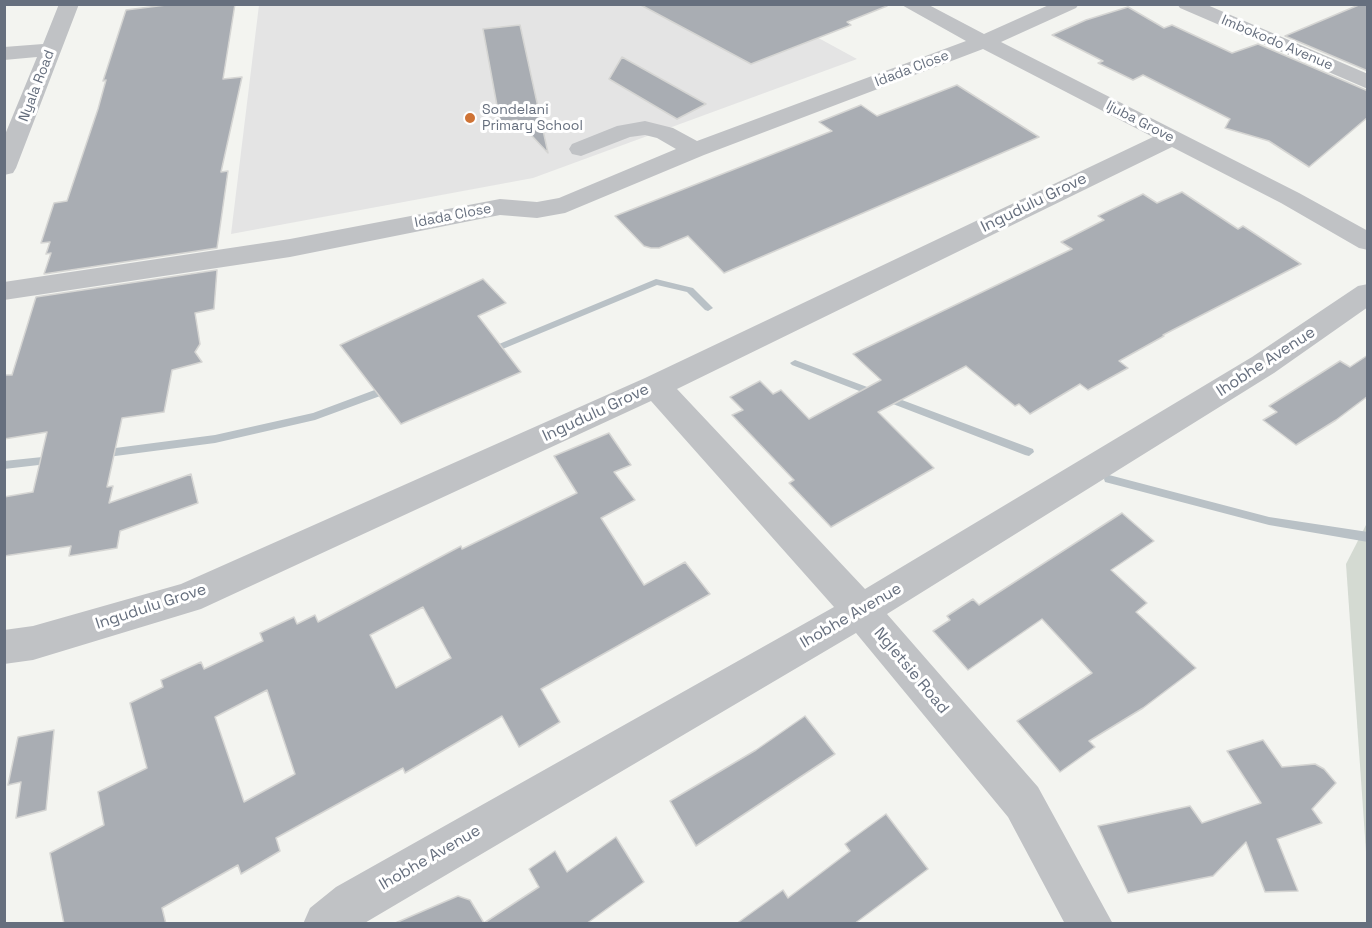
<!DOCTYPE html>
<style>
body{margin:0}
#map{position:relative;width:1372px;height:928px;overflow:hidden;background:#f3f4f0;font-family:"Space Grotesk",sans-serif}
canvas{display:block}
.frame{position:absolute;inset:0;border:6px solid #666f7e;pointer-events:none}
</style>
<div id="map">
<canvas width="1372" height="928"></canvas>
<div class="frame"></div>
</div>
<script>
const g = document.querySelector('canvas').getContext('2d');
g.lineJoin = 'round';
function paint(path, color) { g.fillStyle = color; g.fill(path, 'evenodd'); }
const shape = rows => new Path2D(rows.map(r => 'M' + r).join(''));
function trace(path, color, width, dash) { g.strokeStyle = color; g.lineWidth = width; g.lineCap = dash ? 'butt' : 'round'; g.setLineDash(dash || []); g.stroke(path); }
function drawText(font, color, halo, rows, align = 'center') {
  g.font = font + ' "Space Grotesk",sans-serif'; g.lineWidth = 6; g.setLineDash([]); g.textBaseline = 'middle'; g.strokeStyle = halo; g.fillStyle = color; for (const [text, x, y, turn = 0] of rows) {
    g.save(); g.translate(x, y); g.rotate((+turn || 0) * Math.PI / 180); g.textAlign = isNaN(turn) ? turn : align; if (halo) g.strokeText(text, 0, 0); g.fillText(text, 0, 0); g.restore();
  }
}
const built = shape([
 [259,5,758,5,857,59,533,178,231,234]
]);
const green = shape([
 [1367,523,1367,866,1346,564]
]);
const stream = shape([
 [656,279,693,288,713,308,708,311,705,310,687,292,657,285,493,353,490,354,485,351,487,349,656,279],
 [795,360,1033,449,1034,452,1029,456,1025,455,792,365,790,363,795,360],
 [388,385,393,389,391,392,315,420,215,443,100,458,96,457,95,454,96,451,100,450,215,435,313,413,388,385],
 [52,456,56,457,57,460,56,463,4,469,4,461,52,456],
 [1109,475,1269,517,1368,532,1368,542,1269,525,1105,482,1104,479,1105,476,1109,475]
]);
const building = shape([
 [174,4,235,4,223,79,242,77,221,172,228,171,217,248,44,274,51,253,46,254,50,242,41,243,54,203,67,201,98,109,106,80,103,81,126,10,174,4],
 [639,4,886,4,887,6,847,22,851,25,751,64,639,4],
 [1361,4,1368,4,1368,71,1285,36,1361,4],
 [1128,7,1164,28,1172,25,1232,53,1258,44,1368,91,1368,117,1309,167,1269,141,1225,128,1230,119,1143,75,1133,80,1098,63,1103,61,1052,35,1086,20,1128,7],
 [520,25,548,153,517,120,500,122,483,29,520,25],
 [622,57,706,104,677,119,609,79,622,57],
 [957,85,1039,137,724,273,688,236,659,248,651,248,644,246,615,216,832,131,819,122,861,105,877,116,957,85],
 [1182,192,1238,229,1243,226,1301,264,1163,335,1164,336,1119,361,1128,368,1088,390,1080,384,1030,414,1019,404,1015,406,966,366,878,412,934,468,831,527,789,483,794,480,732,415,743,410,730,397,760,381,773,394,781,390,809,419,881,380,853,354,1072,249,1061,242,1104,220,1098,216,1143,194,1157,203,1182,192],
 [217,270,214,309,195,313,200,344,195,352,202,362,172,370,164,412,122,418,107,487,113,486,109,503,191,474,198,503,120,531,117,548,69,556,71,546,4,556,4,497,33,492,47,432,4,439,4,375,12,375,36,297,217,270],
 [483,279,506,303,478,316,521,372,401,424,340,345,483,279],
 [1368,355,1368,396,1336,420,1296,445,1263,420,1277,412,1269,406,1340,361,1350,367,1368,355],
 [609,433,631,465,614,472,635,500,601,518,644,585,685,562,710,594,541,689,560,722,519,747,502,716,405,773,403,768,276,838,280,851,241,874,238,865,162,908,166,924,64,924,50,853,104,825,98,792,147,768,130,703,163,687,161,680,201,662,204,669,263,641,260,633,294,617,297,624,315,615,318,622,461,546,462,549,577,493,554,456,609,433],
 [423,607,451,658,396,688,370,635,423,607],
 [267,690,295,774,244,802,215,717,267,690],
 [1122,513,1154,541,1111,570,1147,603,1136,612,1196,668,1143,708,1089,741,1095,747,1060,772,1017,721,1092,673,1042,619,968,670,933,631,950,620,947,616,973,599,979,605,1122,513],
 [805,716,835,754,696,846,670,801,756,750,805,716],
 [54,730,46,810,16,818,21,782,8,785,18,737,54,730],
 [1263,740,1282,767,1315,764,1324,769,1336,783,1312,809,1322,823,1277,839,1298,891,1265,892,1246,842,1213,876,1128,893,1098,826,1190,806,1202,823,1261,803,1227,751,1263,740],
 [886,814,928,869,854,924,736,924,783,890,788,898,850,851,845,844,886,814],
 [616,837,644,882,586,924,393,924,458,896,470,900,484,923,539,887,529,869,555,851,567,872,616,837]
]);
const minor = shape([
 [59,4,79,4,16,168,13,173,4,175,4,137,37,57,4,60,4,47,43,44,59,4],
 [900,4,927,4,984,34,1051,4,1079,4,1076,8,1001,42,1299,193,1368,231,1368,250,1359,248,1281,203,1172,147,677,389,865,589,1252,357,1358,286,1368,284,1368,307,1274,373,887,614,1038,787,1113,924,1065,924,1008,817,856,633,363,924,303,924,310,908,336,887,834,607,651,401,201,609,33,660,4,664,4,630,33,626,181,584,645,378,1153,137,983,49,704,155,565,213,537,218,500,215,290,257,4,300,4,282,290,239,500,199,537,202,559,198,676,149,657,138,645,135,630,137,581,156,572,154,569,149,572,144,617,126,645,121,673,128,697,141,966,41,900,4],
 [1177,4,1205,4,1368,74,1368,89,1180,8,1177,4]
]);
const markers = [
 [470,118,6,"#cf7335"]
];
const farStreetnames = [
 ["Imbokodo Avenue",1277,43,23],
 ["Idada Close",912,69,-21],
 ["Nyala Road",37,86,-69],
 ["Ijuba Grove",1140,122,27],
 ["Idada Close",453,216,-11]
];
const farPoinames = [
 ["Sondelani",482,110],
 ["Primary School",482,126]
];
const streetNames = [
 ["Ingudulu Grove",1034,203,-26],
 ["Ihobhe Avenue",1266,362,-33],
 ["Ingudulu Grove",596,413,-25],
 ["Ingudulu Grove",151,607,-18],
 ["Ihobhe Avenue",851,616,-30],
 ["Ngletsie Road",911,671,50],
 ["Ihobhe Avenue",430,858,-30]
];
paint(built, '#e4e4e4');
paint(green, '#d4dad2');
paint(stream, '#b9c1c6');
paint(building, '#a9adb3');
trace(building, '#d5d5d3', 1.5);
paint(minor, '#c0c2c5');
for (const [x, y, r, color] of markers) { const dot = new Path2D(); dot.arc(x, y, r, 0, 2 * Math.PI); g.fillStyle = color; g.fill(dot); trace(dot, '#fff', 2); }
drawText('14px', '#666f7e', '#fff', farStreetnames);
drawText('14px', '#666f7e', '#fff', farPoinames, 'left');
drawText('16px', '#666f7e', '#fff', streetNames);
</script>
